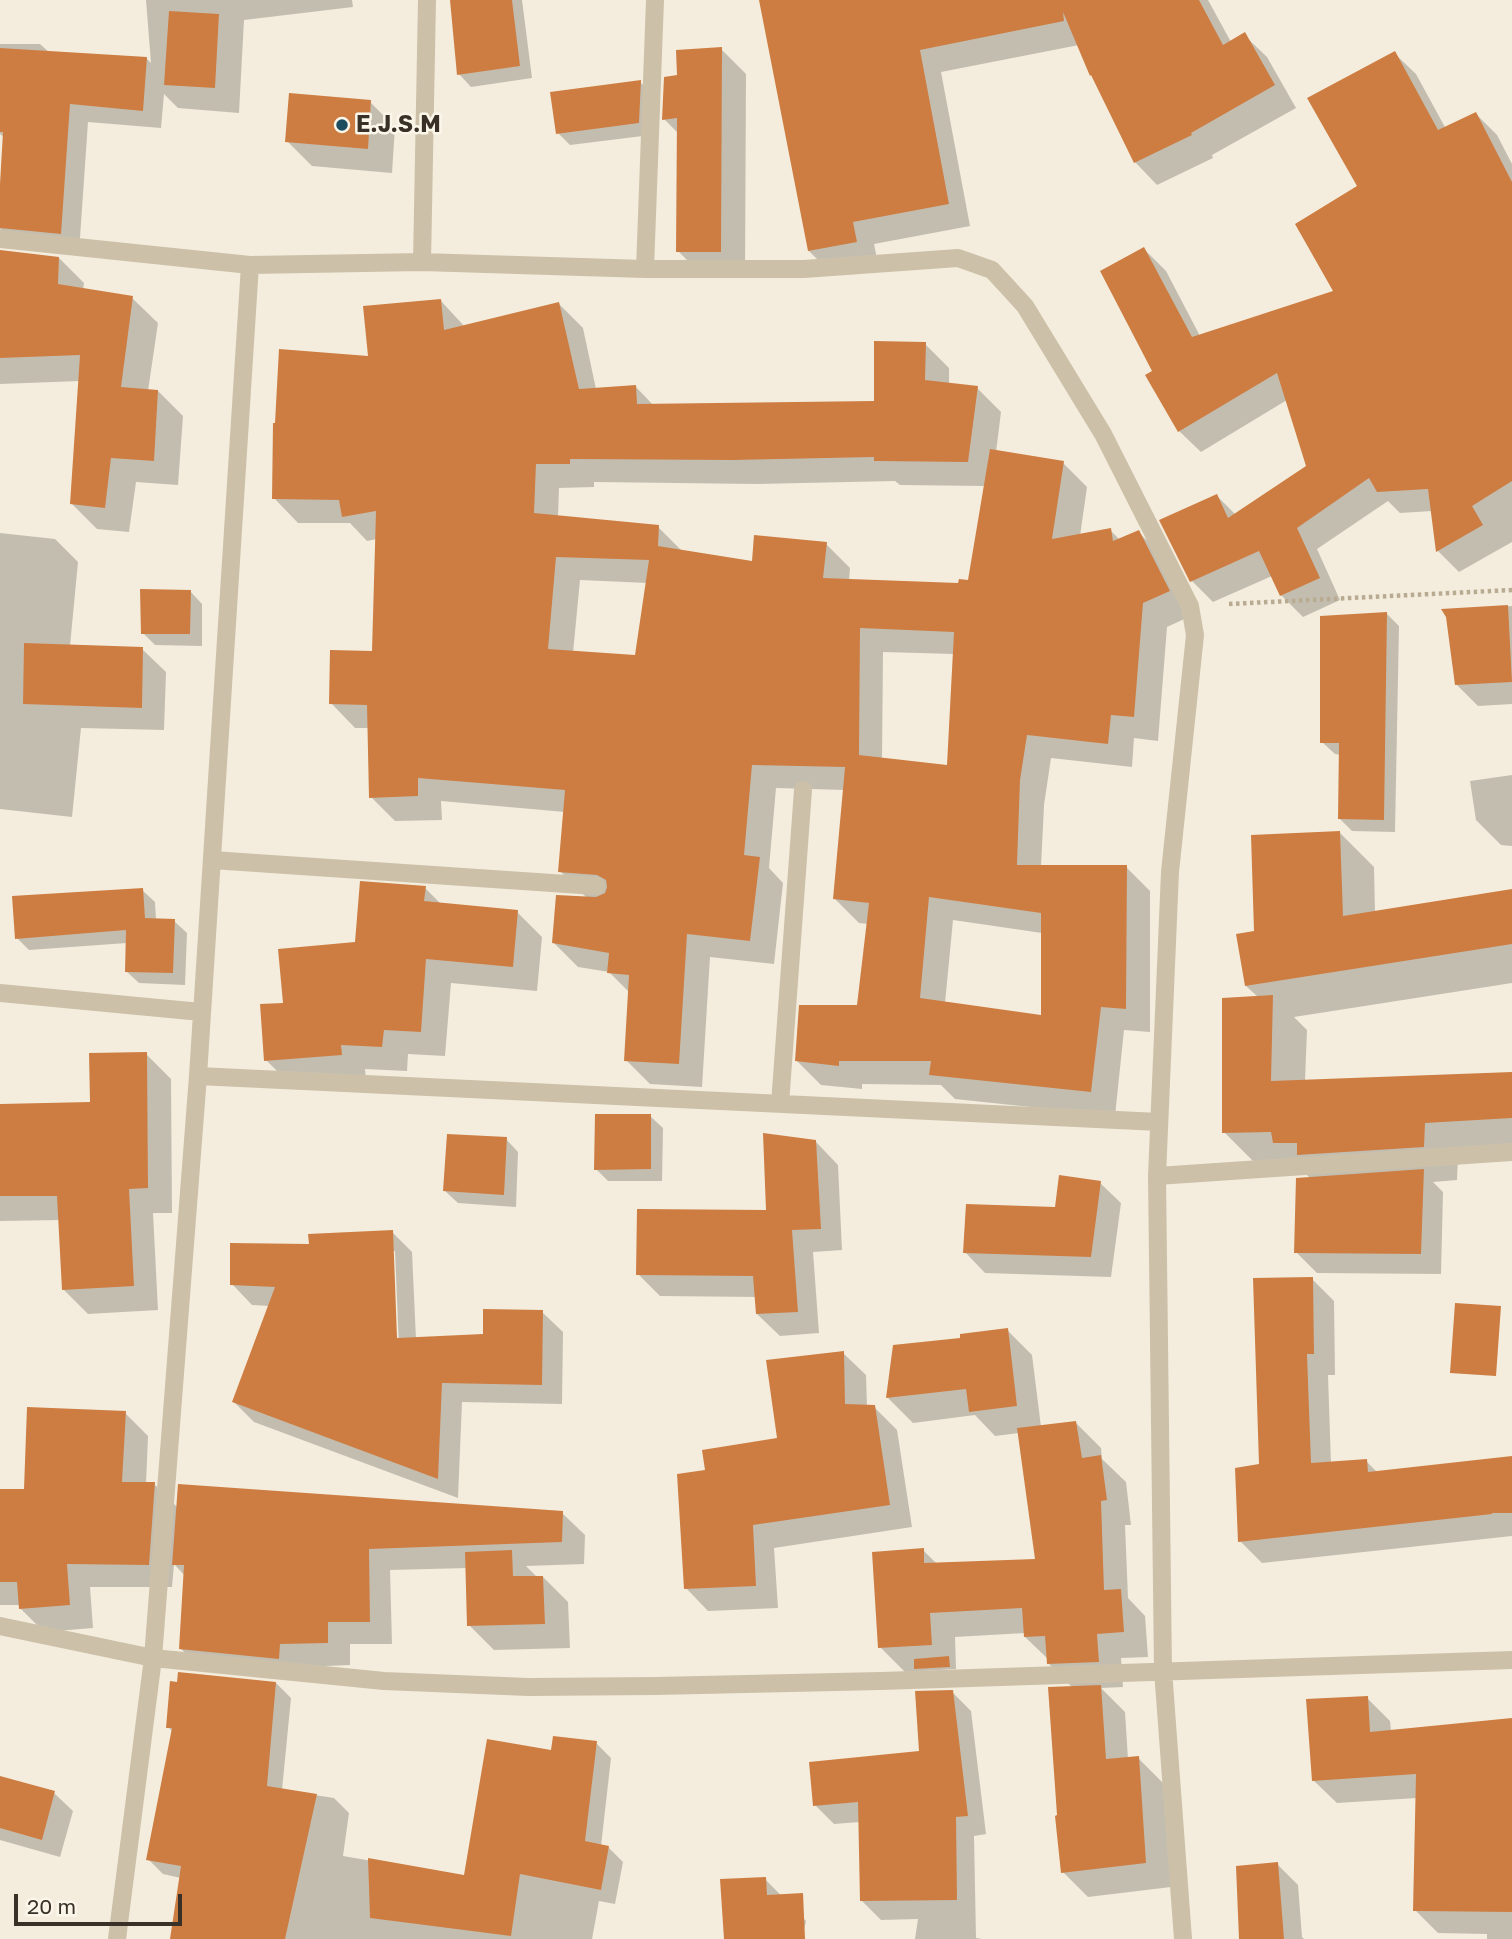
<!DOCTYPE html>
<style>
body{margin:0}
#map{position:relative;width:1512px;height:1939px;overflow:hidden;background:#f4eddd;font-family:"Golos Text",sans-serif}
canvas{display:block}
.scale{position:absolute;left:14px;top:1894px;width:168px;height:32px;box-sizing:border-box;border:4px solid #393128;border-top:0;padding-left:9px;font-size:21px;line-height:24px;white-space:nowrap;color:#393128;-webkit-text-stroke:5px #fbf6ea;paint-order:stroke}
</style>
<div id="map">
<canvas width="1512" height="1939"></canvas>
<div class="scale">20 m</div>
</div>
<script>
const g = document.querySelector('canvas').getContext('2d');
g.lineJoin = 'round';
function paint(path, color) { g.fillStyle = color; g.fill(path, 'evenodd'); }
const shape = rows => new Path2D(rows.map(r => 'M' + r).join(''));
function trace(path, color, width, dash) { g.strokeStyle = color; g.lineWidth = width; g.lineCap = dash ? 'butt' : 'round'; g.setLineDash(dash || []); g.stroke(path); }
function drawText(font, color, halo, rows, align = 'center') {
  g.font = font + ' "Golos Text",sans-serif'; g.lineWidth = 5; g.setLineDash([]); g.textBaseline = 'middle'; g.strokeStyle = halo; g.fillStyle = color; for (const [text, x, y, turn = 0] of rows) {
    g.save(); g.translate(x, y); g.rotate((+turn || 0) * Math.PI / 180); g.textAlign = isNaN(turn) ? turn : align; if (halo) g.strokeText(text, 0, 0); g.fillText(text, 0, 0); g.restore();
  }
}
const shadow = shape([
 [146,0,352,0,353,7,244,20,239,113,178,108,164,94,161,128,88,122,79,252,18,246,0,229,5,138,0,134,0,44,40,44,50,53,146,58,151,63],
 [452,0,522,0,532,78,471,87,459,74],
 [761,0,1208,0,1231,42,1244,35,1267,57,1296,108,1212,155,1213,158,1157,185,1135,162,1079,45,941,72,970,226,874,244,878,264,831,273,809,251],
 [721,49,746,74,745,277,703,276,678,251,679,134,664,119,679,76],
 [1394,53,1416,74,1446,129,1476,114,1497,135,1512,164,1512,542,1459,572,1438,551,1432,511,1400,513,1388,501,1317,549,1340,600,1303,617,1281,595,1272,576,1213,602,1192,581,1217,496,1236,515,1308,466,1287,400,1201,452,1179,431,1154,371,1144,249,1166,271,1200,336,1335,292,1359,187],
 [640,82,652,94,651,135,570,145,558,133],
 [370,102,395,127,392,173,312,166,287,141],
 [0,252,59,258,84,283,83,290,132,298,158,323,148,391,158,391,183,416,178,485,136,482,129,532,97,529,72,504,80,381,0,384],
 [441,301,465,327,559,304,583,328,596,389,636,387,654,406,876,402,925,344,949,368,949,384,977,388,1001,412,996,452,1063,463,1087,487,1080,536,1110,530,1120,540,1138,532,1163,556,1193,615,1167,627,1158,741,1134,738,1132,767,1051,758,1044,805,1041,867,1126,867,1150,891,1150,1032,1124,1030,1115,1116,955,1099,941,1085,862,1084,862,1089,821,1085,796,1060,858,1007,869,924,859,923,835,899,845,790,776,788,769,868,783,883,774,964,710,957,702,1087,650,1084,626,1060,630,993,609,972,578,967,554,943,587,898,560,871,565,812,441,801,442,820,395,821,371,797,369,728,355,728,331,703,373,653,377,539,367,541,350,523,298,523,274,498,370,358],
 [895,481,900,485,985,486,969,582,960,585,849,581,850,568,826,544,753,563,683,552,658,527,558,517,559,488,594,487,594,482,757,484],
 [580,580,648,583,637,657,573,653],
 [883,652,954,654,949,767,882,760],
 [953,920,1042,933,1043,1017,945,1003],
 [0,533,55,539,78,562,70,646,142,649,166,672,164,730,81,728,72,817,0,809],
 [190,591,202,604,202,646,155,645,143,633],
 [1512,606,1512,704,1478,706,1457,685,1447,616,1444,610],
 [1387,614,1399,626,1395,832,1352,831,1340,819,1341,755,1335,754,1322,742],
 [1512,775,1512,846,1501,845,1476,820,1470,781],
 [1340,833,1374,867,1375,913,1512,891,1512,983,1294,1017,1307,1030,1305,1081,1512,1074,1512,1153,1458,1156,1457,1180,1433,1182,1443,1192,1441,1274,1317,1273,1296,1252,1311,1179,1298,1166,1258,1166,1224,1132,1258,997,1246,986,1256,932],
 [425,888,442,905,517,912,542,937,537,991,451,983,445,1056,408,1054,407,1071,365,1069,366,1080,291,1085,266,1060,284,1004],
 [142,890,155,902,156,920,174,921,187,933,185,985,139,983,126,971,127,943,29,950,17,938],
 [146,1054,171,1079,172,1213,153,1213,158,1310,88,1314,63,1289,60,1220,0,1221,0,1106,92,1104],
 [650,1116,663,1128,662,1181,608,1181,596,1169],
 [506,1139,518,1152,516,1207,458,1203,445,1191],
 [816,1142,838,1165,842,1250,813,1252,819,1333,780,1336,757,1314,756,1297,660,1296,638,1274,767,1212],
 [1100,1183,1121,1203,1111,1277,985,1273,965,1252,1057,1209],
 [392,1232,412,1252,416,1339,485,1336,542,1312,563,1332,562,1404,462,1402,458,1498,254,1422,234,1402,270,1306,252,1305,232,1284],
 [392,1251,395,1251,399,1347,396,1347],
 [1312,1279,1334,1301,1335,1375,1328,1375,1331,1464,1366,1461,1378,1473,1512,1482,1512,1536,1262,1563,1240,1541],
 [1007,1330,1032,1355,1041,1427,1075,1422,1101,1448,1102,1459,1126,1482,1131,1525,1125,1525,1128,1598,1145,1616,1148,1657,1121,1658,1123,1687,1101,1688,1125,1712,1128,1759,1138,1758,1163,1783,1171,1887,1088,1897,1063,1872,1073,1688,1048,1663,1048,1659,1025,1637,1025,1633,955,1637,956,1669,905,1672,880,1647,923,1550,937,1564,1037,1560,1019,1433,995,1436,975,1415,913,1423,888,1398,962,1339],
 [843,1353,866,1375,867,1407,874,1407,897,1430,912,1527,774,1548,778,1608,708,1611,686,1588,706,1471,779,1440],
 [125,1413,148,1436,146,1484,154,1484,178,1508,562,1513,585,1535,584,1564,526,1566,537,1577,543,1577,568,1602,570,1648,494,1650,469,1625,468,1568,390,1570,392,1644,350,1644,350,1665,204,1671,181,1649,185,1576,174,1564,172,1587,90,1587,93,1628,44,1632,20,1608,20,1605,0,1605,0,1491,26,1491],
 [276,1683,291,1698,282,1790,334,1798,349,1813,343,1856,466,1877,552,1752,596,1743,611,1758,601,1846,608,1847,623,1862,615,1904,599,1901,592,1939,171,1939,181,1878,163,1874,148,1859,173,1732,168,1727],
 [952,1692,971,1711,986,1834,974,1836,976,1938,982,1939,915,1939,918,1919,881,1920,862,1901,860,1822,834,1824,815,1805,921,1752],
 [1367,1698,1390,1721,1391,1731,1512,1720,1512,1939,1487,1939,1487,1934,1438,1933,1415,1910,1417,1798,1337,1803,1313,1780],
 [0,1778,54,1793,73,1811,60,1857,0,1840],
 [1277,1864,1298,1885,1302,1937,1304,1939,1240,1939],
 [765,1879,806,1921,802,1939,725,1939]
]);
const building = shape([
 [450,0,512,0,520,66,457,75],
 [759,0,1199,0,1223,45,1245,32,1275,85,1191,133,1192,135,1134,163,1091,75,1090,76,1063,12,1064,21,920,50,949,204,853,222,857,242,808,251],
 [169,11,219,14,215,88,164,85],
 [722,47,721,252,676,252,677,118,662,120,664,77,677,75,676,50],
 [0,48,147,57,143,111,70,104,61,234,0,228,0,184,3,132,0,132],
 [1395,51,1438,130,1476,112,1512,182,1512,481,1472,506,1483,525,1436,552,1428,489,1377,492,1369,478,1297,528,1320,578,1280,596,1259,551,1190,582,1159,520,1217,494,1228,518,1306,466,1277,373,1178,432,1145,375,1152,371,1100,271,1144,247,1192,337,1333,291,1295,224,1357,186,1307,98],
 [641,80,639,123,556,134,550,92],
 [289,93,371,100,368,149,285,142],
 [0,250,59,257,58,284,133,296,121,387,158,390,154,461,111,458,105,508,70,504,80,355,0,358],
 [441,299,444,330,559,302,579,389,636,385,637,404,874,401,874,341,926,342,925,380,978,386,968,462,874,461,874,457,732,460,570,459,570,464,536,464,534,513,659,525,658,546,752,561,754,535,827,542,823,578,958,583,959,579,968,580,990,449,1064,461,1052,539,1111,528,1113,541,1139,530,1170,591,1143,603,1134,717,1111,715,1108,744,1027,735,1020,780,1017,865,1127,865,1126,1009,1101,1007,1091,1092,929,1075,931,1061,839,1061,839,1066,795,1061,799,1005,857,1005,869,903,833,899,845,767,752,765,744,855,760,857,750,941,687,934,679,1064,624,1061,629,975,607,973,609,953,552,943,556,895,596,897,605,893,607,887,606,880,597,875,558,872,565,790,418,778,418,796,369,798,367,705,329,704,330,650,372,651,376,511,342,517,339,500,272,499,273,423,275,423,279,349,368,356,363,306],
 [556,557,649,560,635,655,548,649],
 [860,628,954,632,947,765,859,755],
 [929,897,1041,913,1041,1015,920,998],
 [140,589,191,590,190,634,141,634],
 [1508,605,1512,682,1455,685,1446,617,1441,609],
 [1387,612,1384,820,1338,819,1339,743,1320,743,1320,616],
 [24,643,143,647,142,708,23,704],
 [1340,831,1343,916,1512,889,1512,944,1245,986,1236,934,1254,931,1251,835],
 [360,881,426,886,424,901,518,910,513,967,426,959,421,1032,384,1030,382,1047,341,1045,342,1055,264,1061,260,1004,283,1003,278,949,355,942],
 [143,888,145,918,175,919,173,973,125,972,126,930,15,939,12,896],
 [1273,995,1271,1081,1512,1072,1512,1118,1425,1123,1424,1147,1297,1155,1297,1143,1273,1143,1271,1132,1222,1133,1222,998],
 [147,1052,148,1188,129,1189,134,1286,62,1290,57,1196,0,1196,0,1104,90,1102,89,1053],
 [595,1114,651,1114,651,1169,594,1170],
 [763,1133,816,1140,821,1229,792,1230,798,1312,756,1314,753,1276,636,1275,637,1209,766,1210],
 [447,1134,507,1137,504,1195,443,1191],
 [1424,1169,1421,1254,1294,1253,1296,1178],
 [1059,1175,1101,1181,1091,1257,963,1253,966,1204,1055,1207],
 [393,1230,397,1338,483,1334,483,1309,543,1310,542,1385,442,1383,438,1479,232,1402,275,1287,230,1285,230,1243,309,1244,308,1234],
 [1313,1277,1314,1354,1307,1354,1311,1463,1367,1459,1368,1472,1512,1456,1512,1513,1492,1513,1492,1514,1238,1542,1235,1468,1259,1464,1253,1278],
 [1455,1303,1501,1306,1496,1376,1450,1373],
 [1008,1328,1017,1406,969,1412,966,1389,886,1398,893,1345,960,1338,960,1334],
 [844,1351,845,1404,875,1405,890,1505,753,1525,756,1586,684,1589,677,1474,705,1470,702,1450,777,1438,766,1360],
 [27,1407,126,1411,122,1482,155,1482,149,1565,67,1564,70,1605,19,1609,17,1582,0,1582,0,1489,24,1489],
 [1076,1421,1082,1458,1101,1455,1107,1500,1101,1501,1104,1590,1121,1589,1124,1632,1097,1634,1099,1662,1047,1664,1045,1636,1024,1637,1022,1608,930,1613,932,1645,878,1648,872,1552,924,1548,924,1563,1035,1559,1017,1428],
 [178,1484,563,1511,562,1542,369,1549,370,1622,328,1622,328,1643,280,1644,279,1659,179,1649,184,1565,172,1565],
 [512,1550,513,1576,543,1576,545,1624,467,1626,465,1552],
 [949,1656,950,1667,914,1669,914,1659],
 [178,1672,276,1682,267,1786,317,1794,285,1939,170,1939,181,1866,146,1860,172,1728,166,1728,170,1681,177,1682],
 [1101,1685,1106,1759,1139,1756,1146,1863,1061,1873,1055,1816,1057,1815,1048,1687],
 [953,1690,968,1816,956,1817,957,1900,860,1901,858,1802,813,1806,809,1762,919,1751,915,1691],
 [1368,1696,1370,1732,1512,1718,1512,1912,1413,1911,1416,1774,1312,1781,1306,1699],
 [553,1736,597,1741,585,1841,609,1846,601,1890,520,1874,511,1936,370,1918,368,1858,464,1875,487,1739,551,1750],
 [0,1776,55,1791,42,1840,0,1828],
 [1278,1862,1284,1939,1239,1939,1236,1866],
 [766,1877,767,1895,803,1893,805,1939,724,1939,720,1879]
]);
const path = shape([
 [1229,604,1512,590]
]);
const minor = shape([
 [0,239,250,265,422,262,645,269,804,269,958,258,992,270,1025,306,1103,434,1190,606,1195,635,1170,872,1157,1176,1163,1670,1183,1939],
 [422,262,427,0],
 [645,269,655,0],
 [212,860,596,886],
 [0,993,201,1012],
 [198,1076,1159,1122],
 [780,1104,803,790],
 [1157,1176,1512,1152],
 [0,1626,153,1658,384,1681,528,1687,656,1686,881,1681,1512,1660],
 [117,1939,153,1658,198,1076,250,265]
]);
const markers = [
 [342,125,7,"#1b4d5e"]
];
const poiNames = [
 ["E.J.S.M",356,125]
];
paint(shadow, '#0003');
paint(building, '#cd7d42');
trace(path, '#b9aa92', 4.5, [3.5, 3.5]);
trace(minor, '#cdc0a8', 18);
for (const [x, y, r, color] of markers) { const dot = new Path2D(); dot.arc(x, y, r, 0, 2 * Math.PI); g.fillStyle = color; g.fill(dot); trace(dot, '#fbf6ea', 2.5); }
drawText('bold 23px', '#393128', '#fbf6ea', poiNames, 'left');
</script>
